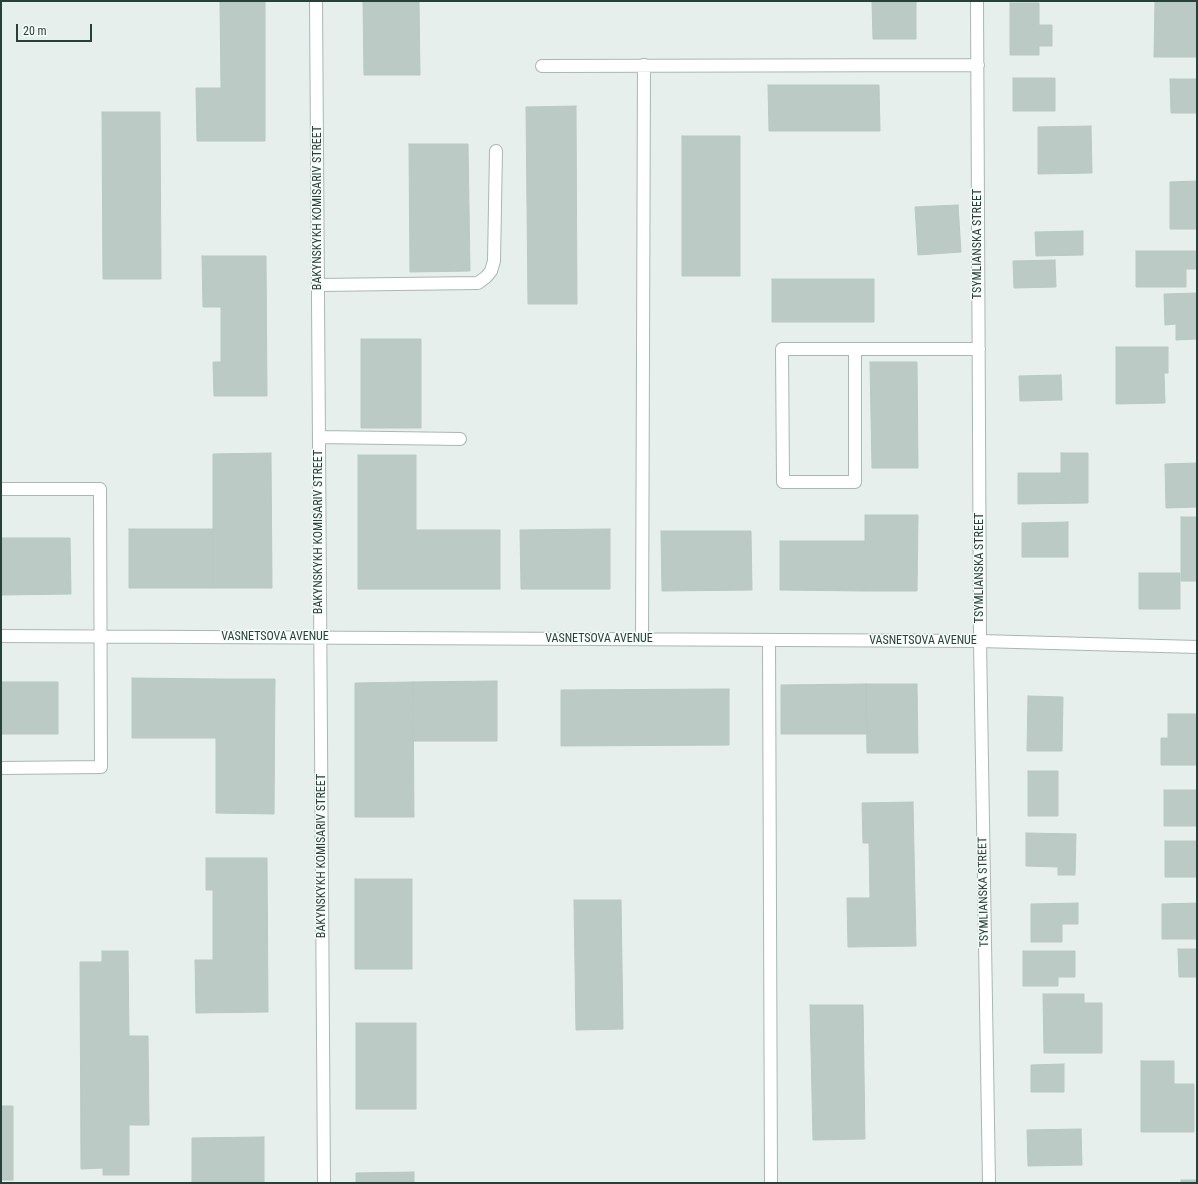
<!DOCTYPE html>
<style>
body{margin:0}
#map{position:relative;width:1198px;height:1184px;overflow:hidden;background:#e6efeb;font-family:"Roboto Condensed",sans-serif}
canvas{display:block}
.frame{position:absolute;inset:0;border:2px solid #24423a;pointer-events:none}
.scale{position:absolute;left:16px;top:24px;width:76px;height:18px;box-sizing:border-box;border:2px solid #24423a;border-top:0;padding-left:5px;font-size:12px;line-height:14px;white-space:nowrap;color:#24423a;-webkit-text-stroke:3px #f7fbf9;paint-order:stroke}
</style>
<div id="map">
<canvas width="1198" height="1184"></canvas>
<div class="frame"></div>
<div class="scale">20 m</div>
</div>
<script>
const g = document.querySelector('canvas').getContext('2d');
g.lineJoin = 'round';
function paint(path, color) { g.fillStyle = color; g.fill(path, 'evenodd'); }
const shape = rows => new Path2D(rows.map(r => 'M' + r).join(''));
function trace(path, color, width, dash) { g.strokeStyle = color; g.lineWidth = width; g.lineCap = dash ? 'butt' : 'round'; g.setLineDash(dash || []); g.stroke(path); }
function drawText(font, color, halo, rows, align = 'center') {
  g.font = font + ' "Roboto Condensed",sans-serif'; g.lineWidth = 3; g.setLineDash([]); g.textBaseline = 'middle'; g.strokeStyle = halo; g.fillStyle = color; for (const [text, x, y, turn = 0] of rows) {
    g.save(); g.translate(x, y); g.rotate((+turn || 0) * Math.PI / 180); g.textAlign = isNaN(turn) ? turn : align; if (halo) g.strokeText(text, 0, 0); g.fillText(text, 0, 0); g.restore();
  }
}
const building = shape([
 [220,1,265,1,265,141,197,141,196,88,221,88,220,1],
 [363,1,419,1,420,75,364,75,363,1],
 [872,1,916,1,916,39,873,39,872,1],
 [1155,1,1197,1,1197,57,1154,57,1155,1],
 [1010,3,1039,3,1039,25,1052,25,1052,46,1039,46,1039,55,1010,55,1010,3],
 [1013,78,1055,78,1055,111,1013,111,1013,78],
 [1170,79,1197,79,1197,113,1171,113,1170,79],
 [768,85,879,85,880,131,769,131,768,85],
 [576,106,577,304,528,304,526,107,576,106],
 [102,112,160,112,161,279,103,279,102,112],
 [1091,126,1092,173,1038,174,1038,127,1091,126],
 [682,136,740,136,740,276,682,276,682,136],
 [409,144,468,144,470,271,410,272,409,144],
 [1197,181,1197,229,1170,229,1170,182,1197,181],
 [958,205,961,252,918,255,915,207,958,205],
 [1083,231,1083,255,1036,256,1035,232,1083,231],
 [1136,251,1197,251,1197,269,1186,269,1186,287,1136,287,1136,251],
 [202,256,266,256,267,396,214,396,213,362,221,362,221,307,203,307,202,256],
 [1055,260,1056,287,1014,288,1013,261,1055,260],
 [772,279,874,279,874,322,772,322,772,279],
 [1197,293,1197,339,1176,340,1176,324,1165,325,1164,294,1197,293],
 [361,339,421,339,421,428,361,428,361,339],
 [1116,347,1168,347,1168,373,1164,373,1165,403,1116,404,1116,347],
 [870,362,917,362,918,468,872,468,870,362],
 [1061,375,1062,400,1020,401,1019,376,1061,375],
 [271,453,272,588,213,588,213,454,271,453],
 [1061,453,1088,453,1088,503,1018,504,1018,473,1061,473,1061,453],
 [358,455,416,455,416,589,358,589,358,455],
 [1197,463,1197,507,1166,508,1165,464,1197,463],
 [865,515,918,515,917,591,865,591,865,515],
 [1181,517,1197,517,1197,581,1181,581,1181,517],
 [1068,522,1068,557,1022,557,1022,523,1068,522],
 [129,529,213,529,213,588,129,588,129,529],
 [610,529,610,589,521,589,520,530,610,529],
 [416,530,500,530,500,589,416,589,416,530],
 [661,531,751,531,752,590,662,591,661,531],
 [1,538,70,538,71,594,1,595,1,538],
 [780,541,865,541,865,591,780,590,780,541],
 [1139,573,1180,573,1180,609,1139,609,1139,573],
 [132,678,216,679,216,738,132,738,132,678],
 [216,679,275,679,274,814,216,813,216,679],
 [497,681,497,741,413,741,413,682,497,681],
 [1,682,58,682,58,734,1,734,1,682],
 [413,682,414,817,355,817,355,683,413,682],
 [866,684,917,684,918,753,867,753,866,684],
 [866,684,867,734,781,734,781,685,866,684],
 [729,689,729,745,561,746,561,690,729,689],
 [1028,696,1063,697,1062,751,1027,751,1028,696],
 [1168,714,1197,714,1197,765,1161,765,1161,738,1168,738,1168,714],
 [1028,771,1058,771,1058,816,1028,816,1028,771],
 [1164,790,1197,790,1197,826,1164,826,1164,790],
 [913,802,916,946,848,947,847,898,870,898,869,843,863,843,862,803,913,802],
 [1026,833,1076,834,1075,875,1058,875,1058,867,1026,866,1026,833],
 [1165,841,1197,841,1197,877,1165,877,1165,841],
 [206,858,267,858,268,1012,196,1013,195,960,213,960,213,890,206,890,206,858],
 [355,879,412,879,412,969,355,969,355,879],
 [574,900,621,900,623,1029,576,1030,574,900],
 [1078,903,1078,924,1062,924,1062,942,1031,942,1031,904,1078,903],
 [1197,903,1197,939,1162,939,1162,904,1197,903],
 [1178,949,1197,949,1197,977,1179,977,1178,949],
 [102,951,128,951,129,1036,148,1036,149,1125,129,1125,129,1175,103,1175,103,1168,81,1169,80,962,102,962,102,951],
 [1023,951,1075,951,1075,977,1058,977,1058,986,1023,986,1023,951],
 [1043,994,1084,994,1084,1003,1102,1003,1102,1053,1044,1053,1043,994],
 [810,1005,863,1005,865,1139,813,1140,810,1005],
 [356,1023,416,1023,416,1109,356,1109,356,1023],
 [1141,1061,1174,1061,1174,1084,1194,1084,1194,1132,1141,1132,1141,1061],
 [1064,1064,1064,1092,1031,1092,1031,1065,1064,1064],
 [1,1106,13,1106,13,1180,1,1180,1,1106],
 [1081,1129,1082,1165,1028,1166,1027,1130,1081,1129],
 [264,1137,264,1183,192,1183,192,1138,264,1137],
 [414,1172,414,1183,356,1183,356,1173,414,1172],
 [1181,1180,1197,1180,1197,1183,1181,1183,1181,1180]
]);
const minor = shape([
 [316,1,324,1183],
 [977,1,980,641,989,1183],
 [542,66,978,65],
 [318,285,478,283,486,277,491,271,494,261,496,151],
 [855,349,855,482,783,482,782,349,979,349],
 [319,437,460,439],
 [1,489,100,489,101,767,1,768],
 [1,636,980,641,1197,647],
 [642,639,644,65],
 [769,640,771,1183]
]);
const streetNames = [
 ["BAKYNSKYKH KOMISARIV STREET",318,208,-90],
 ["TSYMLIANSKA STREET",978,244,-90],
 ["BAKYNSKYKH KOMISARIV STREET",319,532,-90],
 ["TSYMLIANSKA STREET",980,568,-90],
 ["VASNETSOVA AVENUE",275,637],
 ["VASNETSOVA AVENUE",599,639],
 ["VASNETSOVA AVENUE",923,641],
 ["BAKYNSKYKH KOMISARIV STREET",322,856,-90],
 ["TSYMLIANSKA STREET",984,892,-91]
];
paint(building, '#bbcac4');
trace(building, '#b8c9c2', 1);
trace(minor, '#a8b8b2', 14);
trace(minor, '#fff', 12);
drawText('12px', '#24423a', '#f7fbf9', streetNames);
</script>
